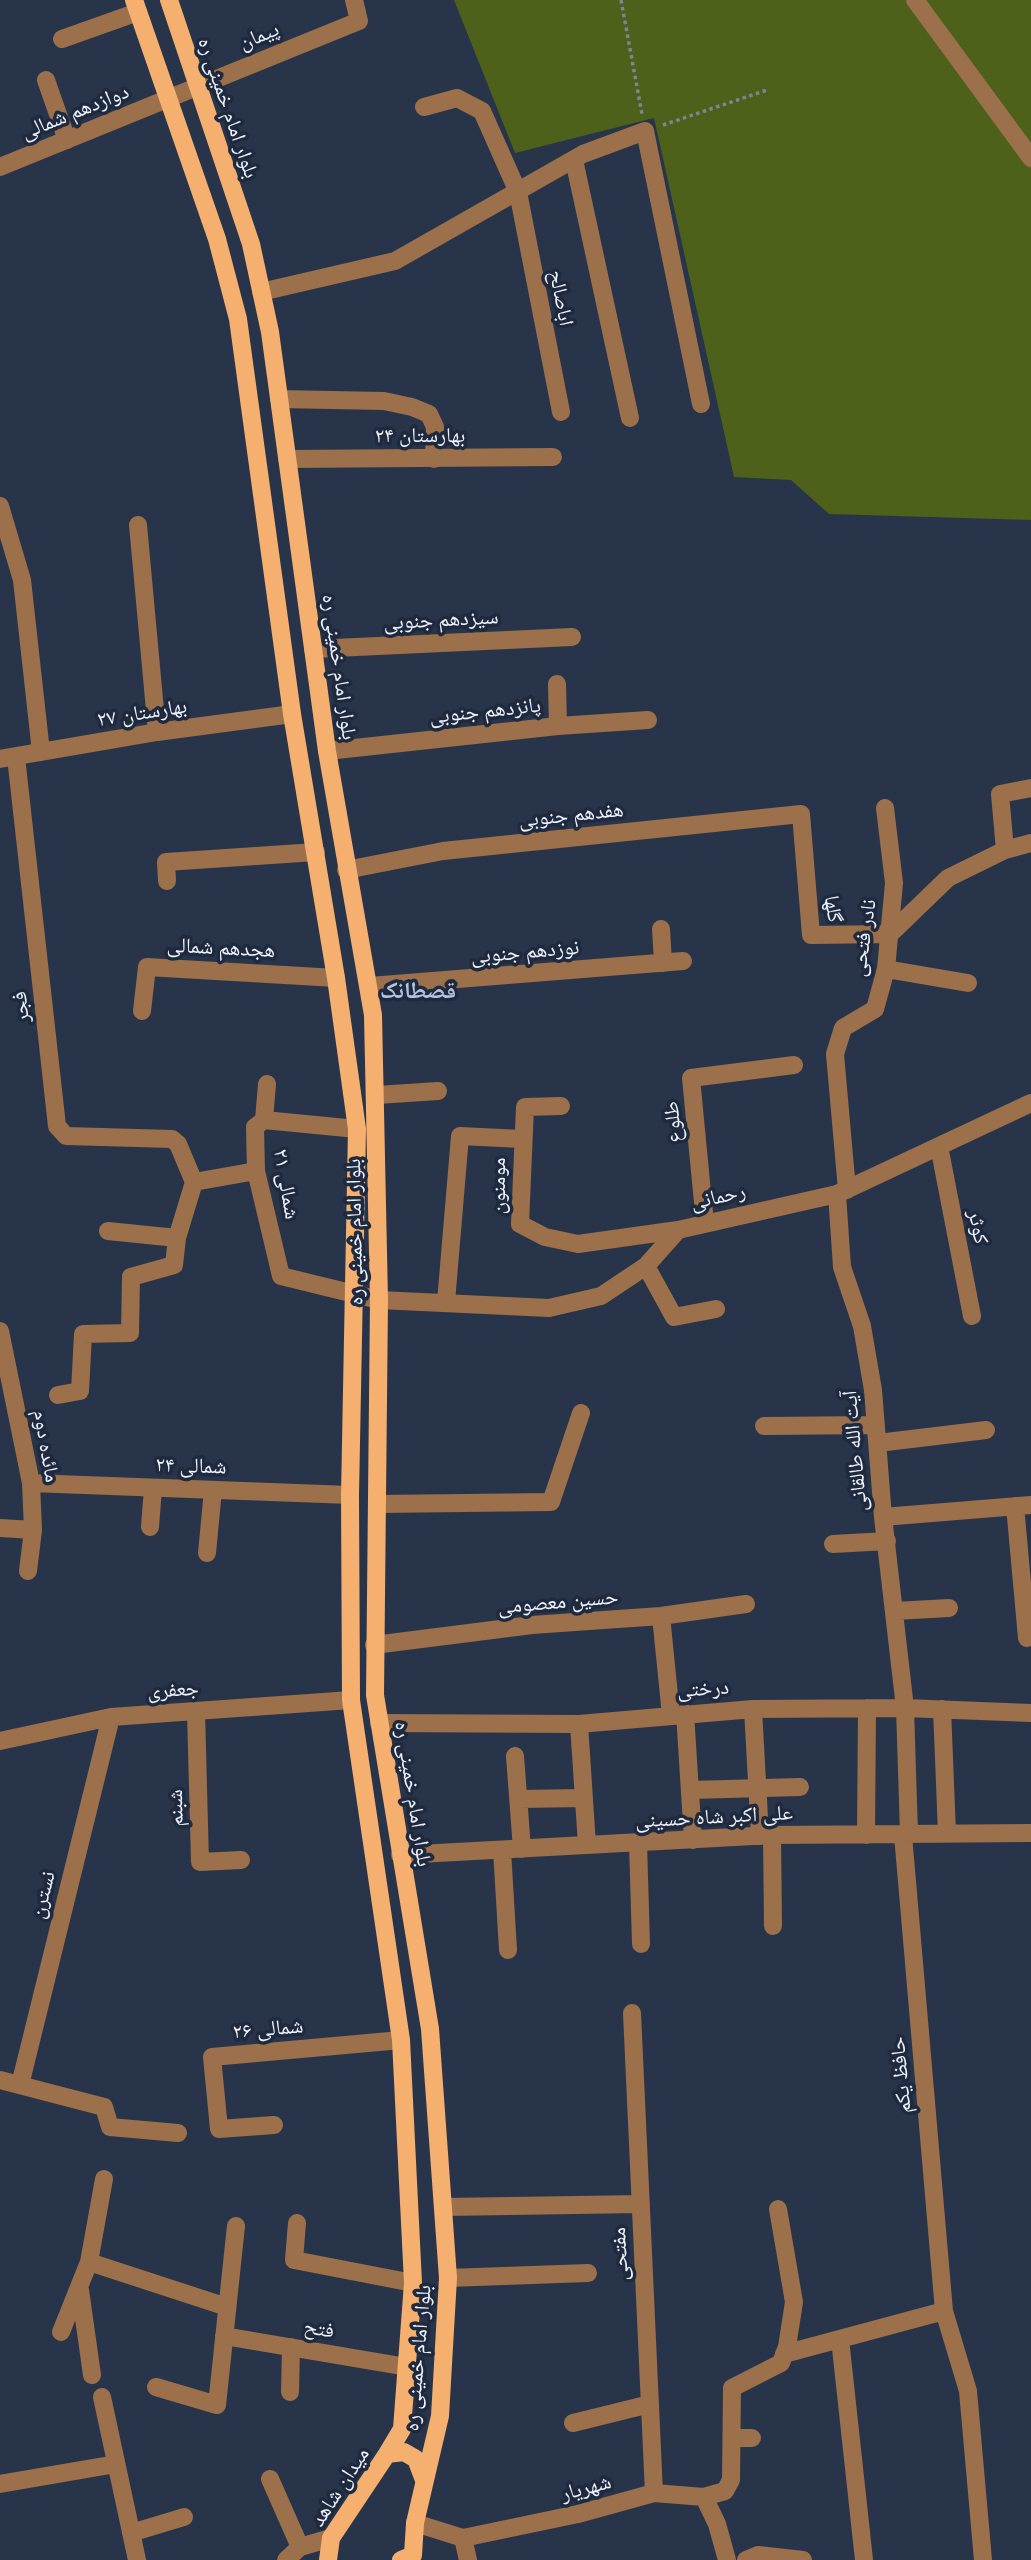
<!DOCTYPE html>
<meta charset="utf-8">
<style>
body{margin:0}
canvas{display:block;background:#283449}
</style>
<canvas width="1031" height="2560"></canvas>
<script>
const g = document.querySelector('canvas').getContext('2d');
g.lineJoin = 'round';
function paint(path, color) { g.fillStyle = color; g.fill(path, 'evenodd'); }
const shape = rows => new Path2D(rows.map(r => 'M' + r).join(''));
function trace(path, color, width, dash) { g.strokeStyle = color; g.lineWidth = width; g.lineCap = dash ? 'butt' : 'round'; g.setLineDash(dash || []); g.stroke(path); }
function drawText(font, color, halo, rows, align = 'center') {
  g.font = font + ' Raleway,"Noto Naskh Arabic",sans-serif'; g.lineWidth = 7; g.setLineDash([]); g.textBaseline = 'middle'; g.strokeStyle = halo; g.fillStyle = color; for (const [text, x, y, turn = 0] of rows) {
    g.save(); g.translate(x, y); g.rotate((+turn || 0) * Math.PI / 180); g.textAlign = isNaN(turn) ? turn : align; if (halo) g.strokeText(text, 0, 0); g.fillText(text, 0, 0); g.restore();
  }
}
const green = shape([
 [454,0,1031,0,1031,520,829,514,791,480,734,477,654,118,515,153]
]);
const path = shape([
 [621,0,642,114],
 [663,125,767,90]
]);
const minor = shape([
 [915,0,1031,158],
 [62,39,138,12],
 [46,80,67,140],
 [424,107,457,98,482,111,518,192,561,412],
 [574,160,630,418],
 [0,167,359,21,354,0],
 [261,292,395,261,583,154,645,131,701,404],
 [279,399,384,401,412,407,429,414,435,427,434,459],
 [287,459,553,457],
 [0,506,22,580,41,752],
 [138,525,157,732],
 [313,649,572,637],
 [557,684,558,726],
 [327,751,558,726,648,720],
 [16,757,57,1126,66,1136,172,1139,178,1144,194,1182],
 [0,759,157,732,292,714],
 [1005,850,1000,794,1031,788],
 [346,870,443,851,801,814,811,935,890,934,948,878,1005,850,1031,843],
 [167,881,166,862,316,852],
 [661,929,663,963],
 [886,969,968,983],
 [370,986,683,961],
 [142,1011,147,967,336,978],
 [377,1095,438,1091],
 [561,1106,525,1107,520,1224,545,1237,578,1244,678,1230],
 [264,1120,267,1084],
 [357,1129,264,1120,255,1127,256,1171,281,1276,379,1300,549,1308,601,1296,646,1266,678,1230,837,1194,1031,1103],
 [939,1146,972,1316],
 [847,1190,835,1054,843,1028,875,1009,886,969,894,883,885,808],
 [837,1194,842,1267,862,1326,873,1390,883,1517,905,1708,909,1834],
 [705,1223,691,1078,794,1065],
 [108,1231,177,1238],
 [646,1266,674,1317,716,1309],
 [446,1302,460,1136,522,1139],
 [0,1331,31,1483,33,1530,28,1571],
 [58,1395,80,1391,83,1334,130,1333,131,1277,174,1265,177,1238,194,1182,256,1171],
 [764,1426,876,1425],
 [878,1443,986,1430],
 [31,1483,350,1495],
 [377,1504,551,1502,581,1413],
 [1015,1506,1027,1638],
 [883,1517,1031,1505],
 [150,1527,153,1488],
 [0,1528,33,1530],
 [833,1544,887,1541],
 [207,1553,213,1490],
 [895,1611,949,1608],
 [661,1616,671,1715],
 [374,1645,532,1625,661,1616,746,1604],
 [753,1709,760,1836],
 [942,1709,947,1833],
 [196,1712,200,1862,241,1860],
 [685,1713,693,1840],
 [379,1723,579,1724,753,1709,905,1708,1031,1713],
 [579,1724,587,1845],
 [0,1741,111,1717,351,1700],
 [515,1756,522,1849],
 [690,1790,800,1787],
 [519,1799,584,1798],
 [772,1835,773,1926],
 [866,1835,867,1708],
 [903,1835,944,2311,968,2391,983,2560],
 [638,1843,641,1944],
 [502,1850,508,1950],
 [400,1855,772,1835,1031,1833],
 [632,2013,654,2493],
 [0,2080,104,2107,110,2127,178,2133],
 [20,2085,111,1717],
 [274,2125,219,2129,212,2057,401,2040],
 [444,2207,641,2204],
 [297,2223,294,2260,413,2283],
 [89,2262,227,2307],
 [448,2278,588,2273],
 [80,2290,92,2375],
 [61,2332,89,2262,104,2179],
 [224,2336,407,2367],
 [840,2339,864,2560],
 [784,2354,944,2311],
 [156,2387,217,2405,236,2226],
 [290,2392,291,2347],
 [102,2397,137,2560],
 [573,2423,650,2404],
 [732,2438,752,2438],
 [270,2479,300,2547],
 [0,2484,116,2464],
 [704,2497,725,2491,731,2480,732,2388,781,2363,787,2347,794,2302,778,2209],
 [415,2523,463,2538,578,2514,654,2493,704,2497,717,2524,727,2560],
 [131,2533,184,2517],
 [463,2538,468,2560],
 [286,2560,300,2547,331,2538],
 [746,2560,758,2555,803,2560]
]);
const major = shape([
 [134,0,217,239,238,319,292,714,336,978,357,1129,350,1495,351,1700,401,2040,413,2283,402,2429,387,2454],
 [169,0,251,244,270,332,327,751,373,1015,379,1300,375,1695,430,2029,448,2278,440,2416,415,2523,413,2555,401,2560],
 [328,2560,331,2538,387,2454,404,2452,416,2459,424,2480]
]);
const streetNames = [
 ["پیمان",259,36,-22],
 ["بلوار امام خمینی ره",228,108,71],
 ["دوازدهم شمالی",75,112,-22],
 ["اباصالح",561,298,79],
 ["بهارستان ۲۴",420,436],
 ["سیزدهم جنوبی",441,620,-3],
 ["بلوار امام خمینی ره",339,667,82],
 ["پانزدهم جنوبی",485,711,-6],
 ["بهارستان ۲۷",142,713,-9],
 ["هفدهم جنوبی",571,815,-6],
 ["گلها",833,909,82],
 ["نادر فتحی",864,938,-82],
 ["هجدهم شمالی",221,948,3],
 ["نوزدهم جنوبی",525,952,-5],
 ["فجر",21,1007,-96],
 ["طلوع",673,1122,-95],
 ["۲۱ شمالی",286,1184,80],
 ["مومنون",499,1186,-90],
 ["رحمانی",718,1197,-13],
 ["کوثر",978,1227,79],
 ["بلوار امام خمینی ره",355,1232,-91],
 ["مائده دوم",46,1446,80],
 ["آیت الله طالقانی",855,1451,-95],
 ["۲۴ شمالی",191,1466,2],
 ["حسین معصومی",558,1602,-5],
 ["درختی",703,1689,-4],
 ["جعفری",173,1690,-4],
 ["بلوار امام خمینی ره",413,1794,81],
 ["شبنم",176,1808,-91],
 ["علی اکبر شاه حسینی",714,1817,-3],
 ["نسترن",43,1895,-76],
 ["۲۶ شمالی",268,2029,-5],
 ["حافظ یکم",901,2075,-95],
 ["مفتحی",620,2254,-93],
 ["فتح",319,2329,10],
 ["بلوار امام خمینی ره",418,2358,-85],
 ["میدان شاهد",340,2487,-57],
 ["شهریار",586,2488,-15]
];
const neighbourhoodNames = [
 ["قصطانک",418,991]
];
paint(green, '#4d611a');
trace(path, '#7d8697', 3.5, [3.5, 3.5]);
trace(minor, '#9b704a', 18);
trace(major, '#f5af6f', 18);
drawText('21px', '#edf3ff', '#1f2a3f', streetNames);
drawText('bold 23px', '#b3c2dd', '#1f2a3f', neighbourhoodNames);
</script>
